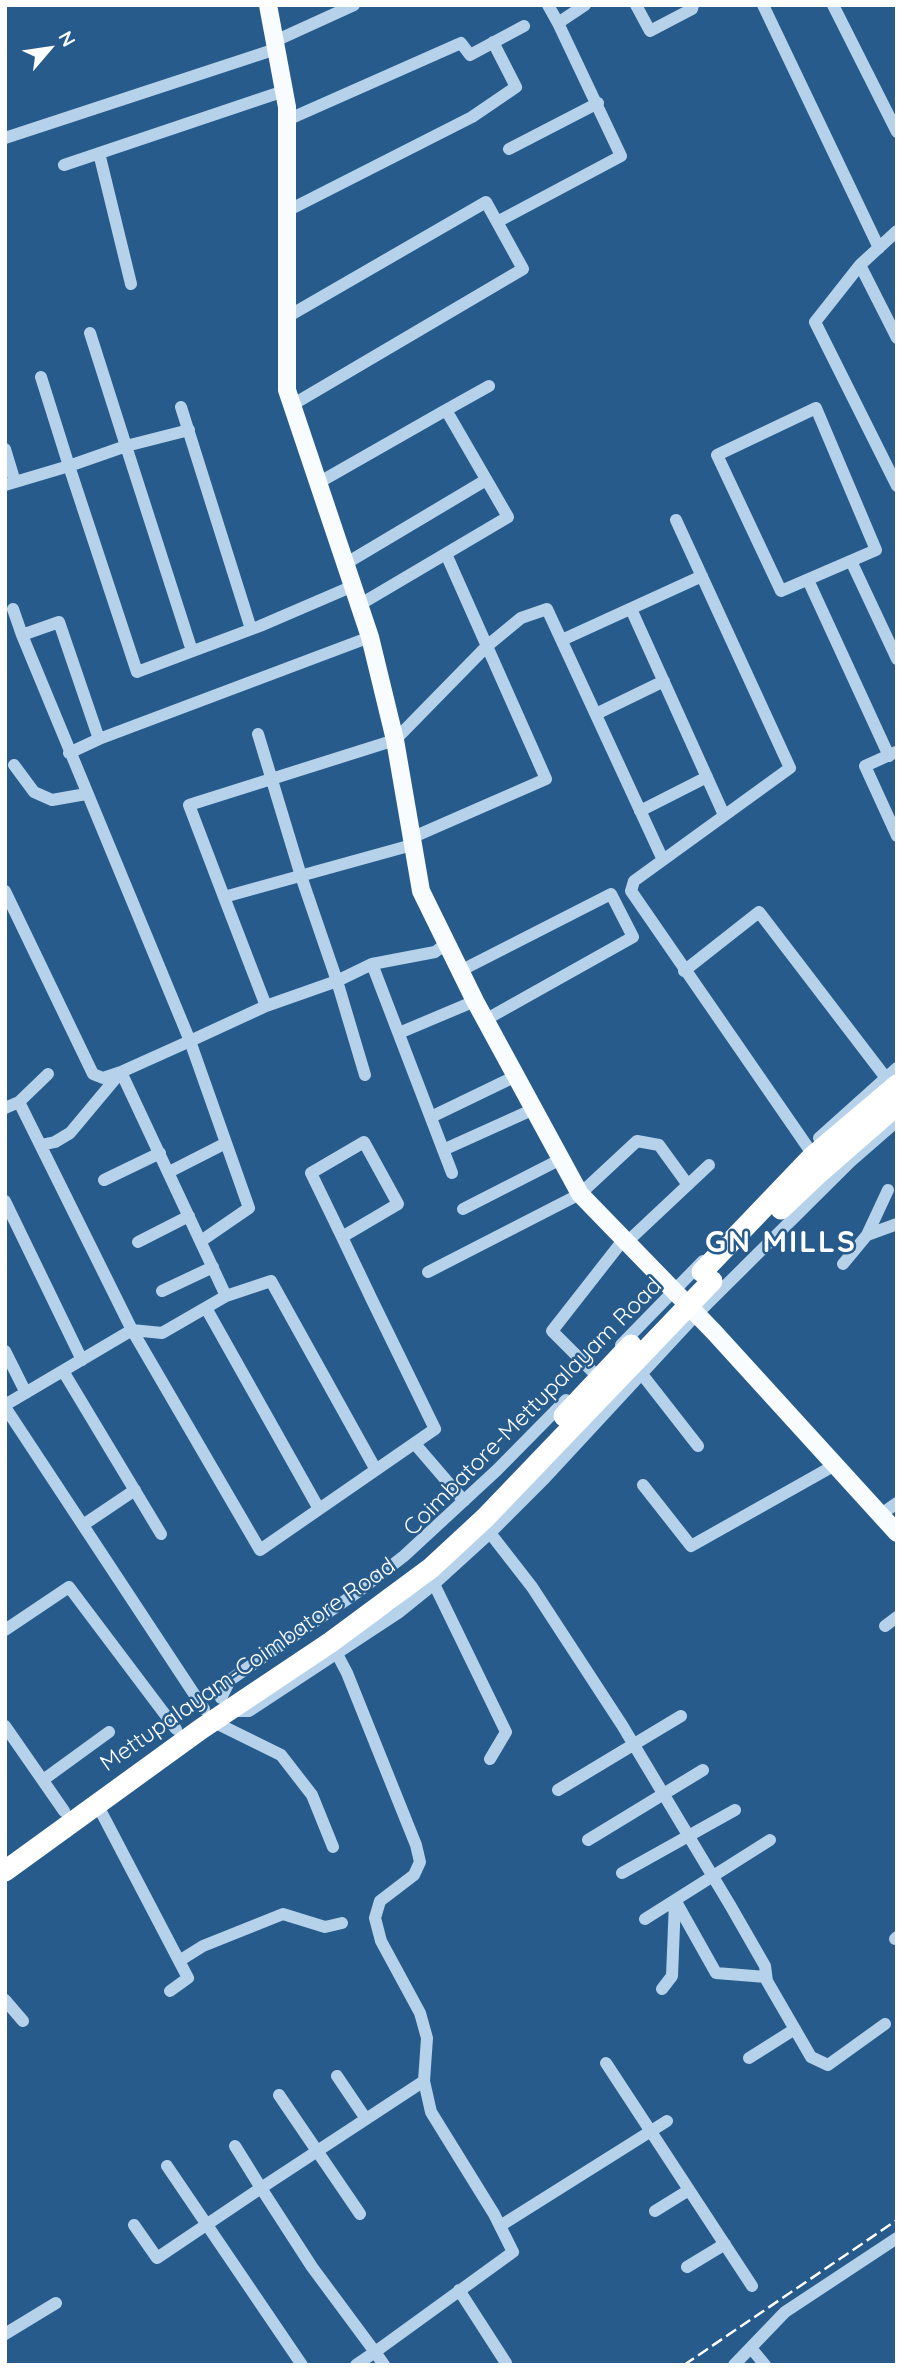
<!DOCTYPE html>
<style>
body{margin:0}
#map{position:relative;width:902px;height:2370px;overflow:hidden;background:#265b8c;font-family:Quicksand,sans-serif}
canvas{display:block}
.frame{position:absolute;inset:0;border:7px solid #fff;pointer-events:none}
.north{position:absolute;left:14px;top:14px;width:70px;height:70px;-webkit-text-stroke:5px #265b8c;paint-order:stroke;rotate:61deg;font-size:19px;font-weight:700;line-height:28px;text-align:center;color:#fff}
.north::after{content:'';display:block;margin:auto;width:24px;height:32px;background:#fff;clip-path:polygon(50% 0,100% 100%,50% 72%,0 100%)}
</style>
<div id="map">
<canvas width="902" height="2370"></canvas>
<div class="frame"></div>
<div class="north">N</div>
</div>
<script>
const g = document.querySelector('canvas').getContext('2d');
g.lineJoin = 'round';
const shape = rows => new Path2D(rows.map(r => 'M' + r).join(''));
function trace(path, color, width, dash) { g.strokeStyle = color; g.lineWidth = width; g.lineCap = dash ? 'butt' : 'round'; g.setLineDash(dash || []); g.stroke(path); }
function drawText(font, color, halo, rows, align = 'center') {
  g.font = font + ' Quicksand,sans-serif'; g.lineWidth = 5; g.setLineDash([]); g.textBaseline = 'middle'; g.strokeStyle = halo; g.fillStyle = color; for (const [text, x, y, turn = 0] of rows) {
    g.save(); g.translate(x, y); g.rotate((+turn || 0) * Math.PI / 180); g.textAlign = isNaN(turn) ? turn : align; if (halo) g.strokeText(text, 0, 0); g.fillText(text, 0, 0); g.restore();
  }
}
const minor = shape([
 [548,5,558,23,585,5],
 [636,5,650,31,692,9,693,5],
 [763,5,879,248],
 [833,5,897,132],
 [275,41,354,5],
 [287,120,461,43,470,55,524,26],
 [5,138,276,49],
 [509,149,598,103],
 [99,153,131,284],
 [64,165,284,91],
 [287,211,472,117,516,87,493,42],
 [497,222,621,156,558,23],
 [897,231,860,265,897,338],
 [860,265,815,322,897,486],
 [287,317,486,202,523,269,292,405],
 [90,333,126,446,189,430],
 [41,377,69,466,126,446,192,651],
 [181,407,251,629],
 [816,408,876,550,781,591,717,455,816,408],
 [5,449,15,482],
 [318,483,446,410],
 [5,485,69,466,137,672,260,626,353,586],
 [851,561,897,659],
 [345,564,486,480],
 [808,580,889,756],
 [359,605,508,517,446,410,489,386],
 [13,609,22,635],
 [631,609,724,815],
 [562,640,702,576],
 [596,714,664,681],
 [258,734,301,876,337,981,365,1075],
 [896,752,865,766,897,836],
 [69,753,99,739],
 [14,765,34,792,52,800,86,794],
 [640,811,707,777],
 [411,838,546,779,446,554],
 [412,845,224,897,189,805,395,740,487,646,521,618,547,609,663,860,790,768,676,520],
 [663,860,634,881,631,891,809,1149],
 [5,891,93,1074,103,1078,121,1072,226,1296,162,1333,132,1330,5,1405],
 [224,897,266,1006,337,981,372,964,452,1173],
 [372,964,435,952,447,943],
 [460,971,611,894,633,937,485,1020],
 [684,971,759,912,886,1078],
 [399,1033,475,1001],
 [19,1102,48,1074],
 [5,1108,19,1102,132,1330,260,1550,435,1429,372,1300,342,1237,311,1173,364,1142,398,1204,342,1237],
 [431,1117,516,1076],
 [819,1138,897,1068],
 [41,1145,55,1142,70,1133,121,1072,190,1041,22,635,59,622,99,739,370,637],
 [443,1150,534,1109],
 [169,1172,226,1143],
 [104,1180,160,1153],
 [5,1201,82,1360],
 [463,1209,561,1159],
 [867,1235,897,1224],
 [201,1241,249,1208,190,1041,266,1006],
 [138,1242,189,1216],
 [627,1242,709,1165],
 [843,1264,867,1235,888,1190],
 [428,1272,580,1194,637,1141,659,1145,688,1185],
 [162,1291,213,1267],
 [226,1296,271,1281,376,1470],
 [206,1308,319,1509],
 [621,1345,703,1261],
 [5,1351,26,1393],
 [63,1371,161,1534],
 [594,1373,552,1331,624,1239],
 [641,1373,698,1446],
 [5,1407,204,1709],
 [415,1444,464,1501],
 [643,1485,691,1546,835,1465],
 [880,1515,897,1503],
 [83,1525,135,1490],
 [490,1533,532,1587,622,1725,730,1905,765,1966,767,1981,811,2057,828,2065,885,2024],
 [434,1584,506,1732,490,1759],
 [885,1626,897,1617],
 [5,1630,69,1587,176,1729],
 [337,1654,347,1673,416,1845,420,1862,414,1875,380,1901,375,1918,381,1941,420,2013,427,2038,424,2081,431,2112,494,2214,513,2252,375,2352,312,2267,261,2188,424,2081],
 [221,1698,230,1680,359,1591,404,1556,497,1470,566,1400],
 [233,1711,249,1711,398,1613,434,1584,490,1533,545,1478,696,1315,850,1162,897,1121],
 [212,1721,281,1755,312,1795,333,1847],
 [5,1726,64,1811],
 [43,1780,109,1732],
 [558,1790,681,1716],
 [97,1804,188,1978,170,1991],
 [588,1840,703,1770],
 [622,1873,735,1810],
 [675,1900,716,1973,766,1977],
 [645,1919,770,1840],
 [895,1939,897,1937],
 [179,1961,203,1946,283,1914,325,1927,342,1923],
 [662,1989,672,1976,675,1901],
 [5,2000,23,2021],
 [749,2058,795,2029],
 [606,2063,752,2286],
 [337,2076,366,2119],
 [279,2095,360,2214],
 [167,2166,302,2365],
 [655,2211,689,2190],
 [134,2225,157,2258,261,2188,235,2146],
 [500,2226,667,2121],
 [687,2267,725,2244],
 [459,2290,506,2363],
 [5,2334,56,2303],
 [751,2348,765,2365],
 [356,2365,375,2352,384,2365],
 [734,2365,785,2312,897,2238]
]);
const major = shape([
 [268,5,287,107,287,390,370,637,395,740,421,891,475,1001,580,1194,714,1332,897,1533]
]);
const highway = shape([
 [781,1209,820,1172,897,1105],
 [702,1272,812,1157,897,1085],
 [564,1416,631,1345],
 [5,1871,201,1729,331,1642,431,1568,485,1518,647,1349]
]);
const rail = shape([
 [684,2365,897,2220]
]);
const highwayBridge = shape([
 [647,1349,712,1281]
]);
const streetNames = [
 ["Coimbatore-Mettupalayam Road",533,1407,-45],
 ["Mettupalayam-Coimbatore Road",248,1665,-35]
];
const districtNames = [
 ["GN MILLS",781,1243]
];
trace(minor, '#b5d2ea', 12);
trace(major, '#f9fcfe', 18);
trace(highway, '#fff', 21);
trace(rail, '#fff', 2.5, [12, 5]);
trace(highwayBridge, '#fff', 21);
drawText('23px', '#fff', '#265b8c', streetNames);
g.letterSpacing = '2px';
drawText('bold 30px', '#fff', '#265b8c', districtNames);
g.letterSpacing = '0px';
</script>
